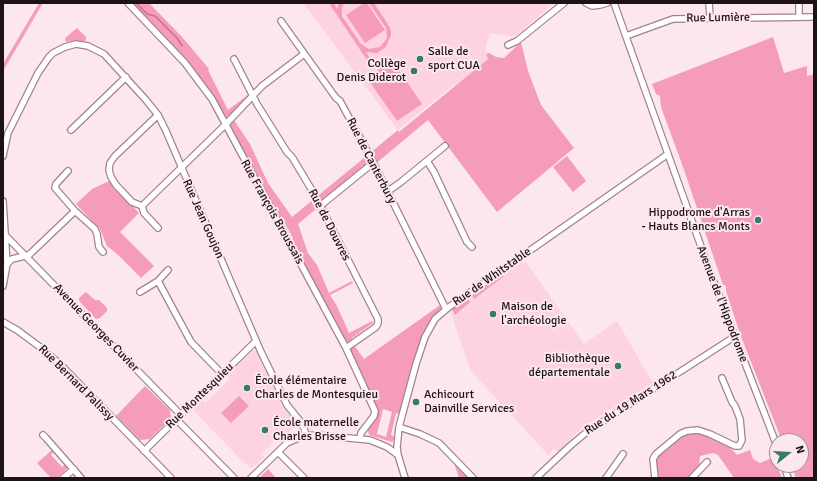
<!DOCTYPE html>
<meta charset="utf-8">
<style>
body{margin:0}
#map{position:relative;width:817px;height:481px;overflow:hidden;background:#fce7ed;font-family:Signika,sans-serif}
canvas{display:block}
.frame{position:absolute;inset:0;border:4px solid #1d1216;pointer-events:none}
.north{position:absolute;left:769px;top:433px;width:40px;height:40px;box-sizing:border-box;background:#fce7ed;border:1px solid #a39297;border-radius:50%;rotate:72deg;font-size:11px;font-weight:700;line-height:16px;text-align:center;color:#1d1216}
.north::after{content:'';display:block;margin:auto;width:14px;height:18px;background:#37796a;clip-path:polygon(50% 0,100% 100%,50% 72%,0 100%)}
</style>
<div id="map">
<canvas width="817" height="481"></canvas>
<div class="frame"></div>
<div class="north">N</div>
</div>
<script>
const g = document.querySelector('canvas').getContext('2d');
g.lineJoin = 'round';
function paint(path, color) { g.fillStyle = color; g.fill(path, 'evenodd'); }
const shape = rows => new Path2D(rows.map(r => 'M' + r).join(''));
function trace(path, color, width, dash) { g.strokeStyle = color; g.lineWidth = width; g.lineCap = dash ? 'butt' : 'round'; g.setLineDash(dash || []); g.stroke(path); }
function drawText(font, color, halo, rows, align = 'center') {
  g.font = font + ' Signika,sans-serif'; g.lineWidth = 4; g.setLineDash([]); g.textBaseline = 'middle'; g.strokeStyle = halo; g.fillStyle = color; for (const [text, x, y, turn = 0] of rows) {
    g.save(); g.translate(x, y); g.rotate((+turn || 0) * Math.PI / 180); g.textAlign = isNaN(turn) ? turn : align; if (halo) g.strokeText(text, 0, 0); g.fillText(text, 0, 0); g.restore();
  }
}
const built = shape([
 [303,3,552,3,544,12,514,37,490,33,485,49,488,59,456,85,455,84,398,130],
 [522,261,523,264,526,262,584,344,617,321,653,383,583,427,558,452,553,449,549,456,471,371,450,311],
 [253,350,256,351,281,404,295,423,295,426,284,438,281,435,262,453,264,457,253,467,251,468,243,462,194,411,195,408,202,400,205,403,230,379,227,376]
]);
const green = shape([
 [39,3,43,3,3,71,3,64],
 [131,3,149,3,183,38,209,69,208,70,228,110,249,94,248,97,229,117,227,117,223,114,206,86,189,64],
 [334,3,337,9,339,3,344,3,342,8,342,16,361,44,369,49,380,47,387,38,386,28,369,3,374,3,389,26,391,31,391,35,386,47,377,53,366,52,370,58,367,60,330,5],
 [364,3,367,3,385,30,365,43,346,15],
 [77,28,86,37,86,40,85,41,77,41,66,42,65,38],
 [773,37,784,73,807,66,807,76,814,74,814,478,796,478,791,465,801,465,801,441,782,441,740,334,726,291,726,287,725,285,723,285,683,167,661,107,660,96,656,94,652,84],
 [521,42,528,71,541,105,574,148,497,212,428,120,326,205,318,212,316,209,298,224,308,253,317,265,329,293,352,281,353,283,330,295,337,306,349,333,372,321,373,323,352,338,353,340,347,342,345,341,292,242,293,238,283,220,280,218,276,213,230,127,231,124,234,120,250,144,268,183,292,217,398,130,399,132,488,59,486,54,489,53,496,57,504,58],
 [392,60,422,104,397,121,367,78],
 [567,156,586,181,573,192,553,167],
 [109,181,139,213,120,232,154,266,141,278,116,253,107,246,100,229,76,204,92,189],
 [503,275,504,276,474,299,472,296],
 [86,292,95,300,99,300,107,308,107,311,100,318,96,319,79,301,79,298],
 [468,299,470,302,455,315,452,309],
 [443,303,446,309,429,329,402,415,396,413,391,435,395,437,392,442,369,435,368,431,370,424,374,421,378,410,351,352,351,348,354,345,364,359],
 [383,409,392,412,386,437,377,434],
 [145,386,170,410,171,418,150,439,140,440,116,416],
 [239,396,249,406,231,423,221,413],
 [692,430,732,444,730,447,737,455,750,450,753,459,760,463,774,457,782,478,734,478,718,455,713,453,700,456,699,469,692,478,655,478,654,456,680,434],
 [52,450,54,452,51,455,62,467,65,464,67,467,66,470,57,478,51,478,37,463],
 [453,460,471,478,459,478],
 [268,469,276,478,259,478]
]);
const stream = shape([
 [136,3,147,14,155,16,177,38,182,46]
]);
const minor = shape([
 [128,3,185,63,212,99,346,348,375,411,374,416,361,433,360,438],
 [586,3,592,6,600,5,607,3],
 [614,3,713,280,777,446],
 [709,3,710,18],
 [799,3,799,17],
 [281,21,336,98,340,101,371,158,446,309],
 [626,36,673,19,814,17],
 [508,45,517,41,564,3],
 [234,59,257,104,287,152,292,157,316,197,378,319,378,323,376,327,346,348],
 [71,130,126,77],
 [3,156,8,133,38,73,49,57,53,53,65,47,76,44,88,46,104,54,146,100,158,115,166,131,261,352,287,405,300,421,304,428,306,436],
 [427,161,434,172,467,242,472,247],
 [68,171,56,184,55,188,75,211,95,229,97,234,99,247,103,252],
 [387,192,401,182,445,146],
 [3,201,7,264,3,286],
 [142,206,225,125,262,86,304,54],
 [142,206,132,202,116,185,111,177,109,170,110,163,115,156,158,115],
 [142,206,144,213,158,228],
 [320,206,373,163],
 [5,235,180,414],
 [7,264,12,259,29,255,32,252,75,211],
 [158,281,191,342,222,374],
 [140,292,158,281,168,270],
 [3,322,17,330,40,347,60,364,171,478],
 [176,419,234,478],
 [399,427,420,434,439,443,473,478],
 [43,435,46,438,81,478],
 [144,451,256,341],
 [278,452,304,478],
 [784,465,788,478],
 [63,478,74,469],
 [251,478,287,443,303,436,316,435,370,440,387,447,398,455],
 [405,478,398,455,397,447,399,427,416,364,425,337,435,319,449,307,668,154],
 [536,478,570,446,588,431,734,337],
 [606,478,623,454],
 [655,478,653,459,656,454,680,434,687,431,698,430,710,434,735,446,739,446,742,440,740,419,735,406,732,402,722,378],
 [692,478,707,462]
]);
const markers = [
 [420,59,4,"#37796a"],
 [414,71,4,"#37796a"],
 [758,220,4,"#37796a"],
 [493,314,4,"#37796a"],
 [618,366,4,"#37796a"],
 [247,388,4,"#37796a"],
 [416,402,4,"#37796a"],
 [265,430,4,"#37796a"]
];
const streetNames = [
 ["Rue Lumière",718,18,-1],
 ["Rue de Canterbury",371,161,63],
 ["Rue François Broussais",272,212,61],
 ["Rue Jean Goujon",203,219,66],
 ["Rue de Douvres",329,225,63],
 ["Rue de Whitstable",492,277,-35],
 ["Avenue de l'Hippodrome",722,304,69],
 ["Avenue Georges Cuvier",96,328,46],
 ["Rue Bernard Palissy",76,383,45],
 ["Rue Montesquieu",200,396,-44],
 ["Rue du 19 Mars 1962",631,403,-33]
];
const poiNames = [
 ["Salle de",428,52],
 ["sport CUA",428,66],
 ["Collège",406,64,"right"],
 ["Denis Diderot",406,78,"right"],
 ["Hippodrome d'Arras",750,213,"right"],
 ["- Hauts Blancs Monts",750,227,"right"],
 ["Maison de",501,307],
 ["l'archéologie",501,321],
 ["Bibliothèque",610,359,"right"],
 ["départementale",610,373,"right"],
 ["École élémentaire",255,381],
 ["Charles de Montesquieu",255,395],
 ["Achicourt",424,395],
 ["Dainville Services",424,409],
 ["École maternelle",273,423],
 ["Charles Brisse",273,437]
];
paint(built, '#fed3e1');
paint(green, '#f59cbd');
trace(stream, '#cd6c92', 1.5);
trace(minor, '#a2838d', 8);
trace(minor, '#fff', 5.5);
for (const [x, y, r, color] of markers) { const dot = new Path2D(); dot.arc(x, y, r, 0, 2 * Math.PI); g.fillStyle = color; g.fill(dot); trace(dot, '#fce7ed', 1.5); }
drawText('12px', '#1d1216', '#fce7ed', streetNames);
drawText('12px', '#1d1216', '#fce7ed', poiNames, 'left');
</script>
